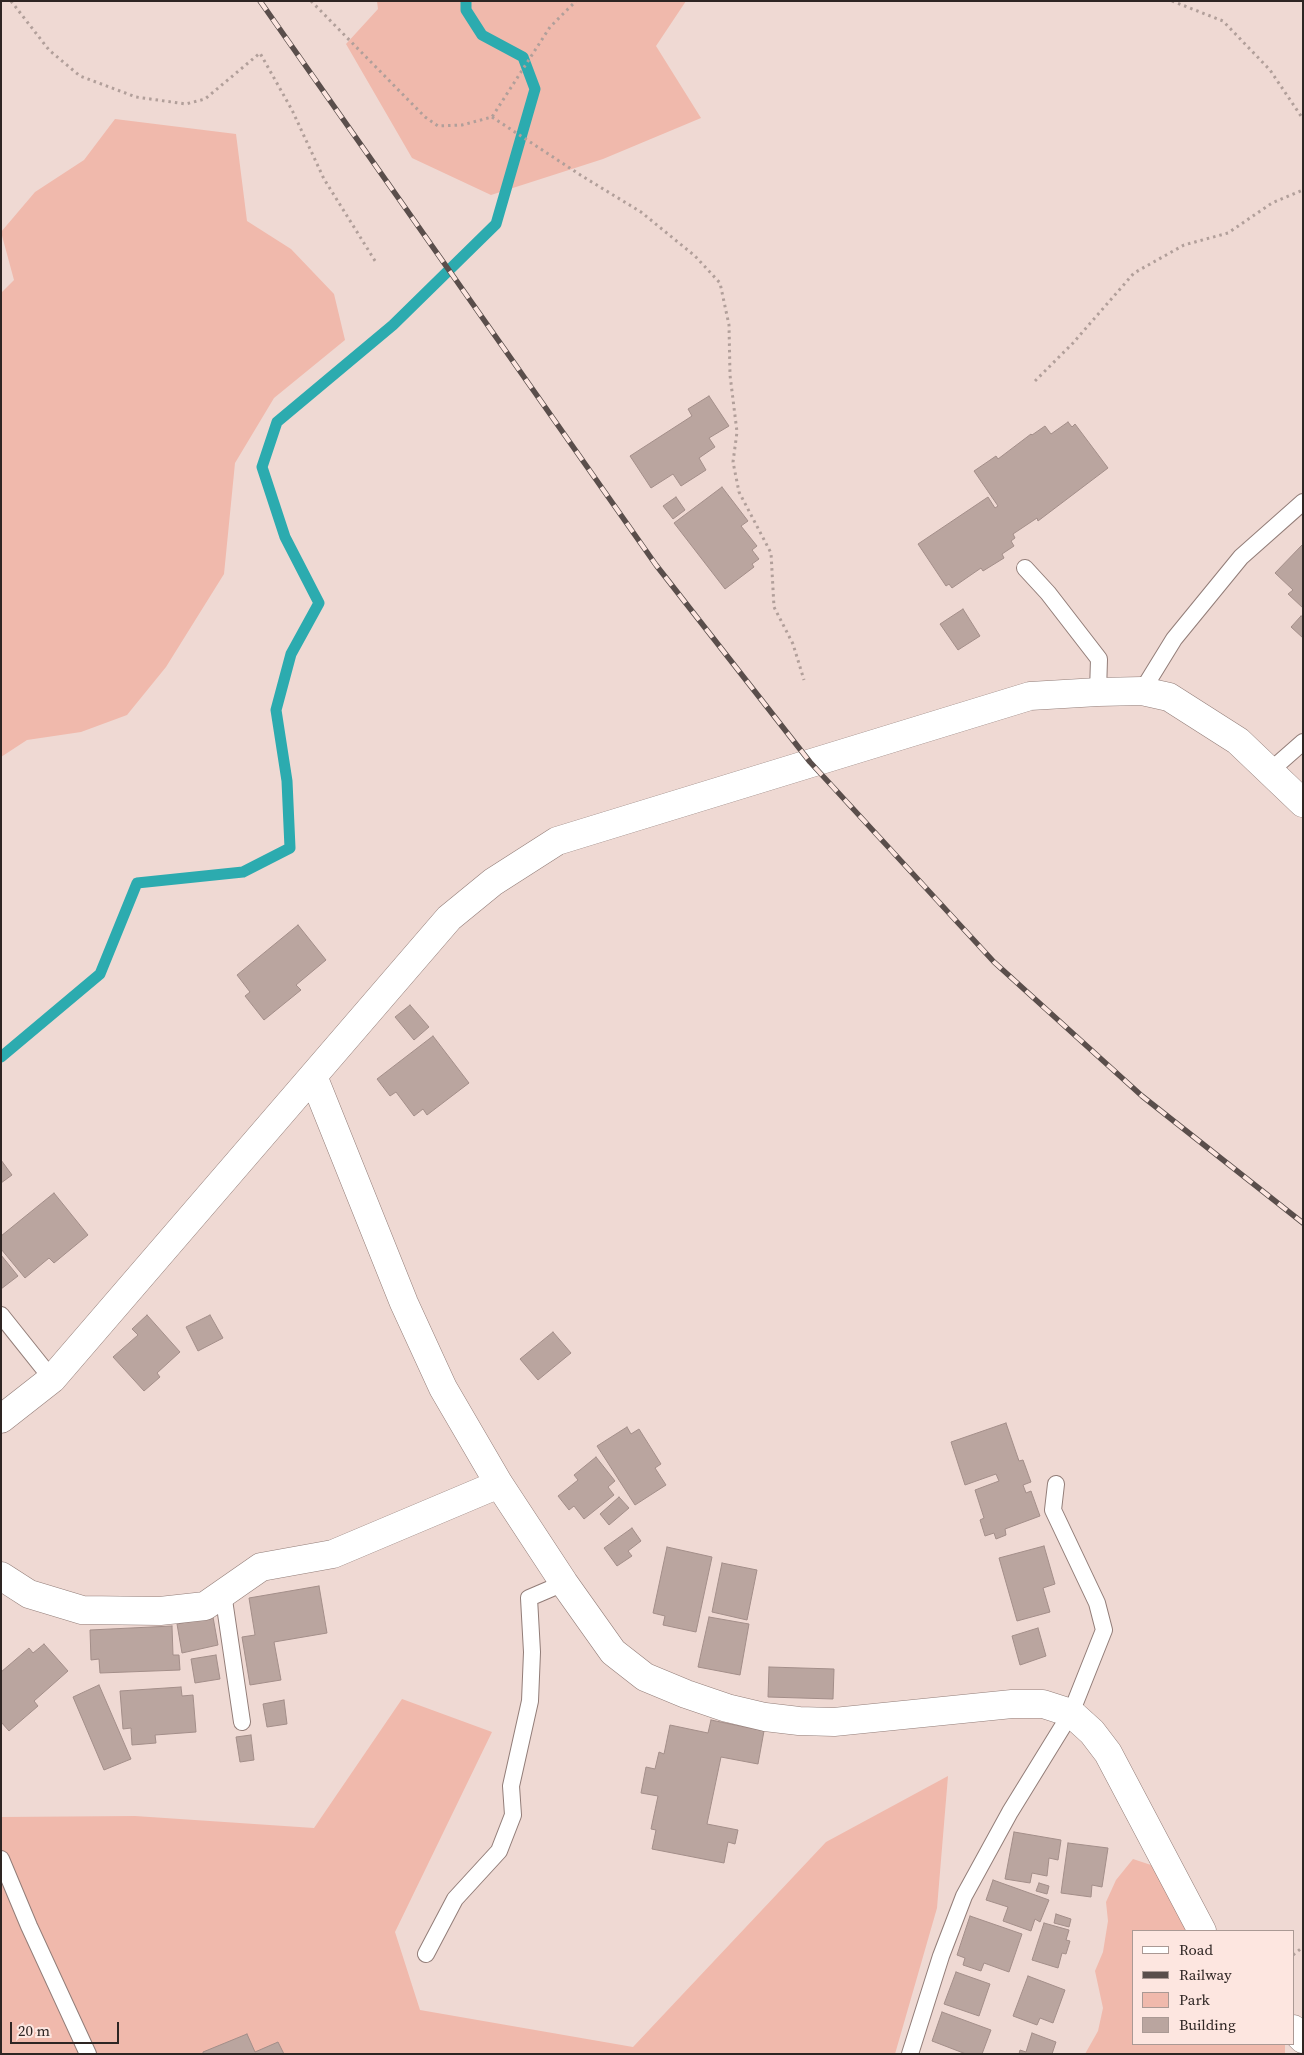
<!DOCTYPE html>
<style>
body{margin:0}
#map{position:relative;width:1304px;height:2055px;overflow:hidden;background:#efd9d3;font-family:"Source Serif 4",serif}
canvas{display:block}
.frame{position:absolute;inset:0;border:2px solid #2e2523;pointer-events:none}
.legend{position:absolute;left:1132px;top:1930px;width:162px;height:115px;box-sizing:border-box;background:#fde6e0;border:1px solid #aa9994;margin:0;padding:6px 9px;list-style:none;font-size:15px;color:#2e2523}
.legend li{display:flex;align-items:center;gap:10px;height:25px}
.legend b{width:25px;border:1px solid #aa9994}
.scale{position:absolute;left:10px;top:2022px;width:109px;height:22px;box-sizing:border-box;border:2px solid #2e2523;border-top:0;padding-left:6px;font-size:15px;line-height:18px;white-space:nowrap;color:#2e2523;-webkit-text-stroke:4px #fde6e0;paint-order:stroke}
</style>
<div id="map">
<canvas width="1304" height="2055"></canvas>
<div class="frame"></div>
<ul class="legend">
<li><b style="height:6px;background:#fff"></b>Road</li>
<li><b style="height:6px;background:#5a4e4b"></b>Railway</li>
<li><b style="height:14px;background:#f0b9ac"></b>Park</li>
<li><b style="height:14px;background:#baa59f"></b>Building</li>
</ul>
<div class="scale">20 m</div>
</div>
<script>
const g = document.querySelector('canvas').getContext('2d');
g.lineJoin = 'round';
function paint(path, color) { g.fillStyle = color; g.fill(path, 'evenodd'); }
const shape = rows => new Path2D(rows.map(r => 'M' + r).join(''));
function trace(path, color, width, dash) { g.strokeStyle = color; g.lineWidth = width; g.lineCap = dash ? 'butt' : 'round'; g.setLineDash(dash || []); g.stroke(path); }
const green = shape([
 [377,1,686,1,656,46,701,118,603,159,491,195,412,158,346,44,378,9],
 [115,119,236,134,247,221,291,249,334,294,345,340,274,398,235,463,224,574,166,667,127,715,81,732,27,740,1,757,1,293,14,280,1,232,35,192,84,160],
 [402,1699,492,1732,395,1932,420,2010,633,2047,826,1842,948,1776,937,1908,895,2054,1,2054,1,1817,135,1816,314,1828],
 [1133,1859,1154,1866,1191,1931,1133,1931,1133,2044,1285,2044,1285,2054,1085,2054,1098,2031,1103,2008,1095,1971,1103,1952,1108,1921,1106,1902,1116,1880]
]);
const stream = shape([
 [1,1057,100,974,137,883,243,872,290,848,287,781,276,710,291,654,319,603,285,537,262,467,277,422,393,325,496,224,535,89,523,57,482,35,466,10,466,1]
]);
const building = shape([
 [709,396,729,426,709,438,715,447,699,458,706,470,681,486,673,474,651,488,630,456,692,416,688,409,709,396],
 [1068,422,1072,427,1075,424,1108,468,1038,521,1037,518,1013,534,1015,538,1011,541,1014,546,1002,554,1004,558,983,571,981,568,952,588,949,584,946,586,918,544,988,497,995,508,998,506,974,471,996,456,998,459,1031,434,1032,435,1045,426,1051,434,1068,422],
 [722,487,748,521,741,526,757,546,752,550,759,559,752,564,754,567,725,589,674,523,722,487],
 [676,497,685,510,673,519,663,506,676,497],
 [1303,544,1303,608,1288,594,1293,590,1275,573,1303,544],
 [963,609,980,636,958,650,940,624,963,609],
 [1301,616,1303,617,1303,638,1291,627,1301,616],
 [298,925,326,960,296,985,301,990,264,1020,245,996,250,992,237,975,298,925],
 [410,1005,429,1027,414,1040,395,1017,410,1005],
 [433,1036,469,1083,427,1115,423,1109,414,1116,396,1092,390,1096,377,1079,433,1036],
 [1,1160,12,1175,1,1183,1,1160],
 [54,1193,88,1235,54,1263,49,1258,25,1278,1,1249,1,1236,54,1193],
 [1,1255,18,1276,1,1289,1,1255],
 [147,1315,180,1352,157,1373,160,1377,144,1391,113,1357,138,1335,132,1329,147,1315],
 [210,1315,223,1338,198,1351,186,1327,210,1315],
 [553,1332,571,1353,538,1380,520,1359,553,1332],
 [1006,1423,1019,1461,1023,1460,1031,1482,1023,1485,1026,1493,1031,1491,1040,1516,1005,1529,1006,1535,996,1539,994,1533,985,1536,980,1520,984,1518,975,1490,999,1481,996,1474,965,1485,951,1442,1006,1423],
 [627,1427,631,1434,639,1429,661,1464,655,1468,666,1485,635,1505,597,1446,627,1427],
 [596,1457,615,1481,608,1487,614,1495,584,1519,574,1506,569,1510,558,1496,578,1480,574,1475,596,1457],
 [619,1497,629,1508,609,1525,600,1514,619,1497],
 [632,1528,641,1541,628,1551,632,1556,617,1566,604,1548,632,1528],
 [1044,1546,1055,1584,1043,1588,1050,1612,1017,1621,999,1558,1044,1546],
 [667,1547,712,1557,696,1632,663,1625,665,1616,653,1613,667,1547],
 [722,1563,757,1570,747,1620,712,1612,722,1563],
 [319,1586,327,1633,274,1642,281,1680,250,1685,242,1637,255,1635,249,1598,319,1586],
 [213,1617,218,1645,182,1653,177,1624,213,1617],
 [709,1617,749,1624,740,1675,698,1667,709,1617],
 [172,1626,173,1655,179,1655,180,1670,100,1673,99,1659,91,1660,90,1630,172,1626],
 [1038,1628,1046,1656,1020,1665,1012,1636,1038,1628],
 [44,1644,68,1671,34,1701,38,1706,9,1731,1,1722,1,1672,29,1648,33,1653,44,1644],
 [216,1655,220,1679,195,1683,191,1659,216,1655],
 [769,1667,834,1669,833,1699,768,1697,769,1667],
 [99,1685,131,1759,104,1770,73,1697,99,1685],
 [181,1687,182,1696,193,1695,196,1732,155,1735,156,1743,132,1745,131,1728,123,1729,120,1691,181,1687],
 [284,1700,287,1724,267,1727,263,1704,284,1700],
 [711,1720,764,1731,758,1764,721,1757,707,1824,738,1830,735,1844,728,1842,724,1863,652,1849,656,1830,651,1829,658,1796,641,1793,646,1767,655,1769,659,1752,664,1754,670,1725,708,1733,711,1720],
 [251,1735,254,1760,240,1762,236,1737,251,1735],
 [1014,1832,1061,1840,1058,1860,1049,1858,1047,1876,1032,1873,1030,1883,1005,1879,1014,1832],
 [1068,1843,1108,1848,1102,1887,1092,1885,1091,1897,1061,1893,1068,1843],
 [993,1880,1049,1900,1040,1922,1035,1919,1031,1931,1003,1921,1008,1907,986,1900,993,1880],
 [1039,1883,1049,1886,1047,1894,1036,1891,1039,1883],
 [1056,1914,1071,1919,1069,1927,1054,1923,1056,1914],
 [970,1916,1022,1934,1009,1972,984,1963,981,1971,963,1965,965,1958,957,1955,970,1916],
 [1044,1923,1069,1930,1066,1940,1070,1941,1066,1954,1062,1953,1058,1968,1032,1960,1044,1923],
 [956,1972,990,1984,979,2016,944,2004,956,1972],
 [1028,1976,1065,1990,1053,2023,1040,2018,1037,2025,1013,2016,1028,1976],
 [942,2012,991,2030,982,2054,966,2054,932,2041,942,2012],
 [1032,2033,1056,2042,1052,2054,1019,2054,1020,2050,1026,2052,1032,2033],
 [247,2034,255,2052,278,2042,284,2054,203,2054,203,2052,247,2034]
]);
const path = shape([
 [11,1,49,50,80,76,136,97,186,104,205,99,260,53,292,110,324,179,377,264],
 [311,1,425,117,438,126,462,125,492,117,550,27,576,1],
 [1172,1,1223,21,1270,70,1303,119],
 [492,117,582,176,641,212,695,256,720,283,729,325,730,375,737,432,733,462,739,492,771,553,774,607,793,644,804,680],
 [1035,381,1073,343,1134,273,1184,245,1228,233,1272,203,1303,190],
 [1293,1955,1303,1947]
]);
const service = shape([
 [1025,568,1048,593,1099,659,1098,692],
 [1142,691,1174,639,1241,557,1303,502],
 [1270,771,1303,742],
 [1,1315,52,1379],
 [223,1593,242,1722],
 [1,1859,29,1926,88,2054],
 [426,1954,455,1899,499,1851,513,1815,511,1786,530,1701,532,1652,529,1598,564,1583],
 [910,2054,941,1956,964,1896,1010,1812,1071,1713,1104,1630,1097,1603,1053,1510,1056,1484]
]);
const minor = shape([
 [313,1076,404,1303,443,1388,499,1484,564,1583,613,1652,645,1677,686,1694,727,1708,765,1717,799,1721,834,1722,1012,1704,1043,1704,1071,1713,1092,1732,1108,1753,1202,1931],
 [1,1419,52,1379,449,918,493,882,557,841,1030,696,1098,692,1142,691,1169,697,1238,741,1303,803],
 [1,1576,29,1594,82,1610,160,1611,205,1606,261,1567,333,1554,499,1484],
 [1293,2029,1303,2039]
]);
const rail = shape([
 [260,1,656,565,810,762,994,962,1142,1096,1303,1223]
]);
paint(green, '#f0b9ac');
trace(stream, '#2cabaf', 11);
paint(building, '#baa59f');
trace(building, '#a38e89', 1);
trace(service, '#927d78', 18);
trace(minor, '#927d78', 29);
trace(path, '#b19f9a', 3, [2.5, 4]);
trace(service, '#fff', 16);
trace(minor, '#fff', 28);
trace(rail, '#5a4e4b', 5.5);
trace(rail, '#fde6e0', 4, [11]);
</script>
